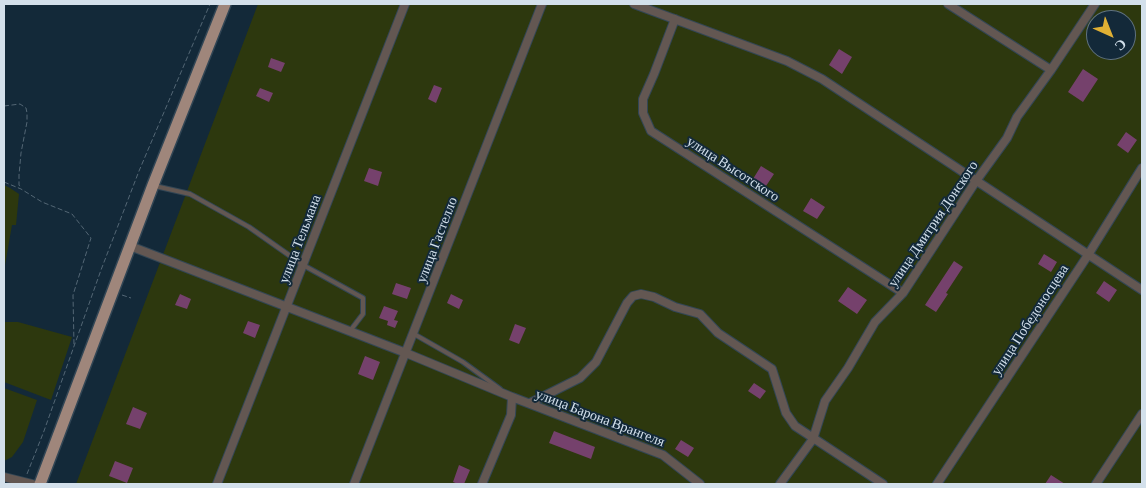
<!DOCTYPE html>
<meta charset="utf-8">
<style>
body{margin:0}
#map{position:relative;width:1146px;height:488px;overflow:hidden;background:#132939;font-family:"Crimson Pro",serif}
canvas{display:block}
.frame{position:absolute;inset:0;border:5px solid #d3e0eb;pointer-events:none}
.north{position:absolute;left:1086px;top:10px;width:50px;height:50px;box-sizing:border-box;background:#132939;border:1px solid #607280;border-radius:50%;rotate:136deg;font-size:14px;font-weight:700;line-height:20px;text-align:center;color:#d3e0eb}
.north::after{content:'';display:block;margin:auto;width:18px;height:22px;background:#e0b034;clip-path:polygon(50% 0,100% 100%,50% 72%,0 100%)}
</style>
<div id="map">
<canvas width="1146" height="488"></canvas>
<div class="frame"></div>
<div class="north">С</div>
</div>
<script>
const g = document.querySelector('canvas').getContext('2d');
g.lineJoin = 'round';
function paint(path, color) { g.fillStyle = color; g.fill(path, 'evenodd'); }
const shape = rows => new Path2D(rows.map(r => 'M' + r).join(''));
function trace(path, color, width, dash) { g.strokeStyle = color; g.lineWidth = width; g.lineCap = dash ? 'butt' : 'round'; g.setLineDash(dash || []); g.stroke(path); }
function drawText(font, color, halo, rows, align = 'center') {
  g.font = font + ' "Crimson Pro",serif'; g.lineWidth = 4; g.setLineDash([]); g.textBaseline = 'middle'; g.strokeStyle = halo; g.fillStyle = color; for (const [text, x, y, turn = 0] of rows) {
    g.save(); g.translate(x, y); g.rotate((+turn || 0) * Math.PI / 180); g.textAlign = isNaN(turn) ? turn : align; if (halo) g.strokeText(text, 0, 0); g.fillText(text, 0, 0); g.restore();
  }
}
const green = shape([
 [258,4,1142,4,1142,484,76,484],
 [1096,20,1126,20,1126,50,1096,50],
 [4,185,10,188,19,194,16,225,12,225,4,271],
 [4,322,18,322,72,337,51,400,4,382],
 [4,388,37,400,23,442,12,457,4,461]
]);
const building = shape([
 [839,49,852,57,842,74,829,65],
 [271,58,285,63,281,72,268,67],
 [1083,69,1098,79,1083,102,1068,92],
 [434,85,442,88,436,103,428,99],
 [260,88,273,93,269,102,256,96],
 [1126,132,1137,140,1128,153,1117,145],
 [761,166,774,174,766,186,753,179],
 [369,168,382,172,378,186,364,181],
 [811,198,825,207,817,219,803,211],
 [1044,254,1057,262,1051,272,1038,264],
 [954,261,963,267,946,293,948,294,936,312,925,305],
 [1104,281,1117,290,1109,302,1096,293],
 [396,283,411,288,407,299,392,294],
 [848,287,867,300,857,314,838,301],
 [180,294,191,299,187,309,175,305],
 [451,294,463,300,459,309,447,303],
 [384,306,398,311,394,320,398,321,395,328,387,325,388,321,379,318],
 [248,321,260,325,255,338,243,333],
 [515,324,526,328,519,344,509,340],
 [365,356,380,362,373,380,358,374],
 [754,383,766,391,760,399,748,391],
 [133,407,147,413,140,429,126,424],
 [554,431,595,447,591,459,549,443],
 [681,440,694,448,688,457,675,449],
 [115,461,133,468,127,483,109,476],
 [459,465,470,470,464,484,458,484,453,482],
 [1051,475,1065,484,1045,484]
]);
const path = shape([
 [4,106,20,104,26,108,27,113,27,122,21,153,19,175,19,185,21,188],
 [4,182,21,189,42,202,72,214,91,238,73,295,74,345],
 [122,295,131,298],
 [27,474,44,431,101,270,139,171,210,4]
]);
const service = shape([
 [155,186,190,194,249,227,303,265,363,298,363,314,350,331],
 [414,334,463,362,500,389]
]);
const minor = shape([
 [634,4,787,61,822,79,1142,290],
 [948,4,1051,70],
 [675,19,654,74,643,99,643,113,651,131,903,293],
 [130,246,406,353,512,397,663,455,700,484],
 [530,403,580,378,596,362,627,303,633,296,641,294,654,297,675,307,700,314,718,333,772,369,786,413,795,426,883,484],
 [4,477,32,484],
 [217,484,405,4],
 [354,484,542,4],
 [482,484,511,415,512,397],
 [780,484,813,439,825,401,848,368,875,322,903,293,976,181,1007,138,1017,117,1051,70,1095,4],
 [937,484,1088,255,1142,168],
 [1096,484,1142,414]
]);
const primary = shape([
 [40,484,153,185,225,4]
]);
const streetNames = [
 ["улица Высотского",733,169,33],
 ["улица Дмитрия Донского",933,224,-56],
 ["улица Тельмана",300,239,-69],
 ["улица Гастелло",437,240,-69],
 ["улица Победоносцева",1030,320,-57],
 ["улица Барона Врангеля",600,418,21]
];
paint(green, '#2d380e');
paint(building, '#75416c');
trace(service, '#324655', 6);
trace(minor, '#324655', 10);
trace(primary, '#324655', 14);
trace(path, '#546775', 1, [5, 2.5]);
trace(service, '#635752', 4);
trace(minor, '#635752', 8);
trace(primary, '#9f867b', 11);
drawText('14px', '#d3e0eb', '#132939', streetNames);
</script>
